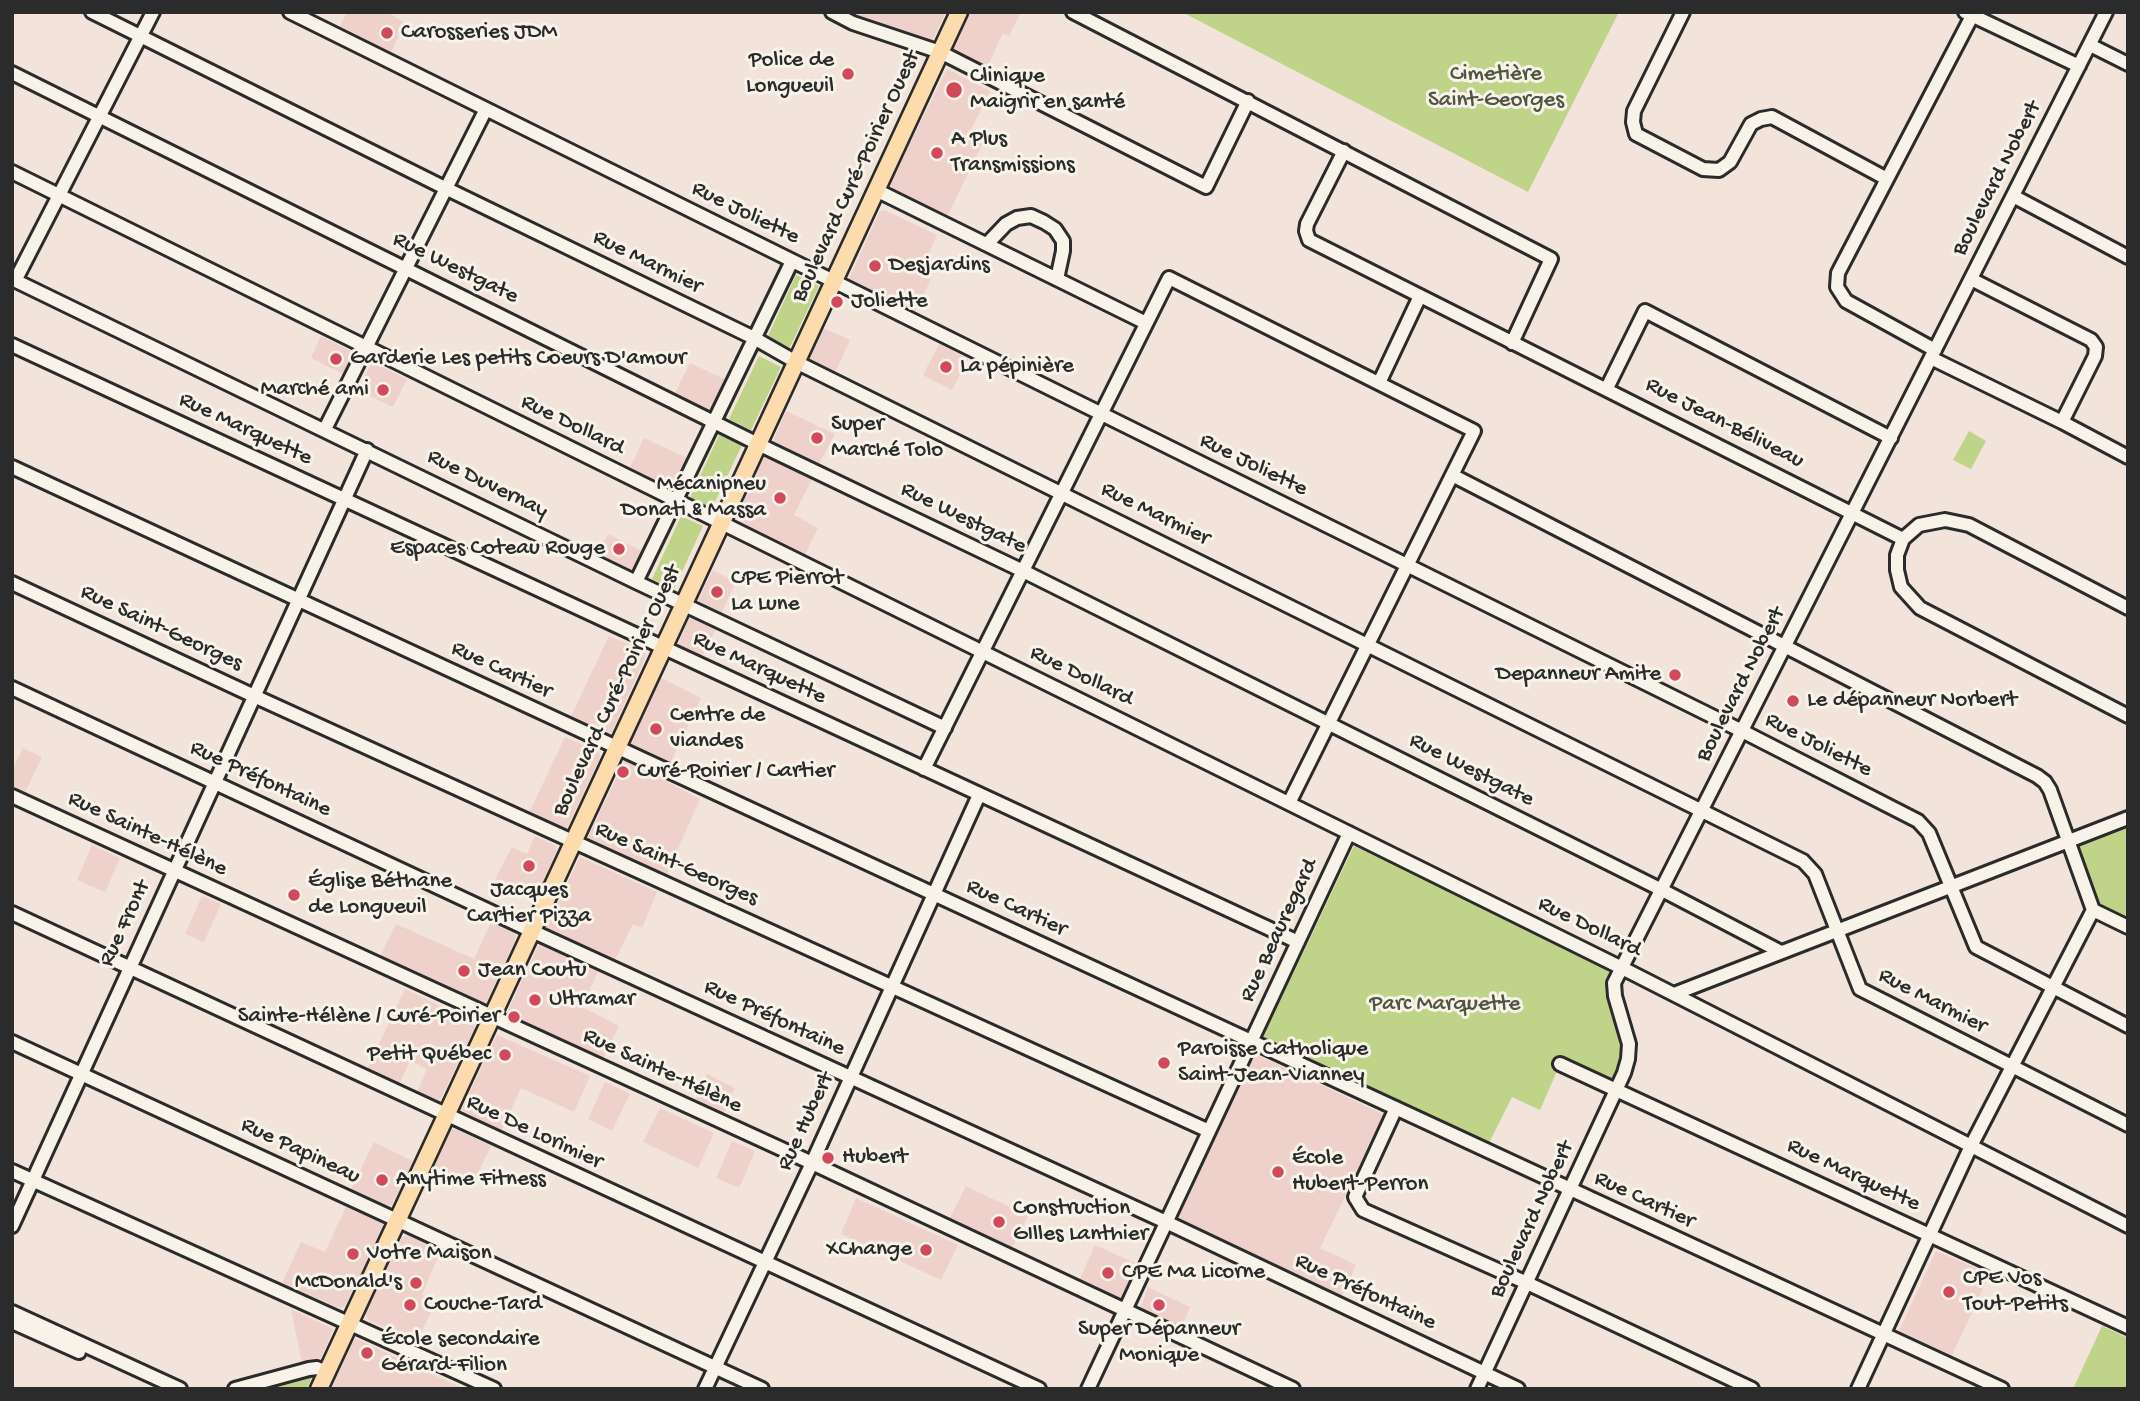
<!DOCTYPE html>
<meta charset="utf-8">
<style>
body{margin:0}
#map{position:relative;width:2140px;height:1401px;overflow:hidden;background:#f2e4da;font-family:"Gochi Hand",sans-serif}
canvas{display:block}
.frame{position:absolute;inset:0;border:14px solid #2b2b2b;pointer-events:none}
</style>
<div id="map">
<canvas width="2140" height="1401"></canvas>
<div class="frame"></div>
</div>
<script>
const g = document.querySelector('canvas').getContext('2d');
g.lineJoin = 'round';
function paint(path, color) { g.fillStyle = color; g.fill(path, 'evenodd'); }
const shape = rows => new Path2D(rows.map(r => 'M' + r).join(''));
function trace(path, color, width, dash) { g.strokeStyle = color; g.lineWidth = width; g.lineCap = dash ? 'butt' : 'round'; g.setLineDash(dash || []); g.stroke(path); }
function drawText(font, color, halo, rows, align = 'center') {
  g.font = font + ' "Gochi Hand",sans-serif'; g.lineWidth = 6; g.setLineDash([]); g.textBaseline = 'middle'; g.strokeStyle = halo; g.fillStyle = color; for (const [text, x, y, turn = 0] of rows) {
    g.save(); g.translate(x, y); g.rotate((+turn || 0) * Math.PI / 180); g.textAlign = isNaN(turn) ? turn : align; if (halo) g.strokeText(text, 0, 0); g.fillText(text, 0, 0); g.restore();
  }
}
const built = shape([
 [347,12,386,12,404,22,391,53,340,26],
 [846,12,946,12,932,42,928,43],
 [970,12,1021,12,1009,36,1003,33,986,70,953,53,952,50],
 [947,69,990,91,971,130,985,138,946,219,892,191,889,185],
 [884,210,937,235,919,274,931,279,915,312,849,279,879,212],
 [823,328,850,340,835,373,811,361,810,356],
 [321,336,351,351,354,355,345,375,311,358],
 [939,344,968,359,952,390,923,375],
 [690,363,728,381,713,408,708,410,675,393],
 [371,364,376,364,407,379,393,407,358,390],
 [786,411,835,434,819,464,773,441],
 [644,438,689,459,673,488,669,490,629,470],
 [768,458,812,479,794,515,818,528,804,557,734,522,763,459],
 [608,534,642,551,633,568,629,570,598,554],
 [713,570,736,582,721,614,697,603],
 [689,617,696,617,717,626,701,659,677,648],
 [609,636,644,651,646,656,612,732,607,733,571,716],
 [659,677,701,698,671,762,630,743],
 [565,737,599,752,600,758,567,828,561,830,529,813],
 [23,748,42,757,25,792,12,786,12,771],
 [625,760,700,799,665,878,586,841],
 [535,836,556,846,557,850,535,899,495,879,512,847,527,854],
 [92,845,120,858,105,892,77,880],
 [580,857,657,892,642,928,633,924,615,960,545,928],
 [202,896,221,904,204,942,185,934],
 [491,922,515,933,516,938,486,1003,483,1005,380,957,396,924,474,959],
 [539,944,598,971,582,1007,619,1026,602,1061,506,1015],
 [405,989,473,1022,475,1028,440,1100,436,1101,417,1092,427,1069,410,1061,399,1084,367,1069],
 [497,1035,590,1076,574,1112,521,1088,501,1131,461,1110],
 [1253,1053,1385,1115,1320,1248,1356,1265,1342,1297,1176,1223],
 [707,1074,735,1088,723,1115,694,1102],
 [605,1082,630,1094,612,1131,588,1119],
 [660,1108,714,1133,698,1168,643,1142],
 [452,1128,491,1146,472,1185,434,1166],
 [732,1141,755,1151,739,1188,716,1178],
 [374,1142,413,1161,392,1205,386,1206,351,1190],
 [966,1186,1028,1216,1011,1250,949,1220],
 [856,1198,958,1245,941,1280,841,1234],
 [346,1207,382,1223,383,1228,345,1306,340,1308,282,1283,301,1242,325,1252],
 [408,1235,441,1250,422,1295,437,1301,416,1342,368,1320,365,1313,402,1237],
 [1095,1245,1137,1264,1120,1300,1079,1281],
 [1936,1251,1990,1274,1952,1355,1899,1331],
 [1148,1287,1190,1307,1181,1327,1140,1310],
 [291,1309,333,1329,322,1356,318,1359,302,1363],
 [357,1339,411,1364,410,1367,417,1370,419,1368,465,1389,331,1389,353,1341]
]);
const green = shape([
 [1182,12,1619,12,1528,192],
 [796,275,819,286,789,349,767,338],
 [759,356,781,367,751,430,729,419],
 [1969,431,1986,441,1971,469,1953,460],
 [719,435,742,445,712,508,690,498],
 [681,516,703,526,674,589,652,579],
 [2128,828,2128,919,2098,905,2078,847],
 [1354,846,1622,968,1612,988,1625,1038,1624,1073,1616,1091,1560,1064,1540,1110,1512,1097,1489,1143,1263,1037],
 [2102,1326,2128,1338,2128,1389,2073,1389],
 [308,1374,312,1377,307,1389,258,1389]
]);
const minor = shape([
 [92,12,439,185,754,338,796,362,1803,861,1815,874,1860,989,2128,1125],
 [290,12,1742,731,1918,821,1929,833,1976,947,2128,1026],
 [832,12,853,23,940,52,1206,187,1248,101],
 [1073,12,1551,259,1512,343],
 [1683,12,1634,111,1633,122,1636,134,1703,169,1719,170,1730,162,1751,124,1761,119,1772,117,1887,179],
 [1965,12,2079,66],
 [2090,45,2128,64],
 [12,73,758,444,1023,571,1662,890,1781,952],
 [1344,151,1307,224,1306,231,1309,240,1903,539,1919,525,1945,520,1969,525,2128,608],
 [12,172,1632,973,2128,1226],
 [876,190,1146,323],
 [2013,196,2128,257],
 [987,244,1006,224,1017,218,1031,216,1044,222,1055,229,1063,241,1063,251,1057,279],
 [12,279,636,582,945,728],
 [1971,279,2091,340,2096,347,2095,356,2062,422],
 [15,281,153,12],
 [12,345,1298,942],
 [1935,350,1846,301,1837,287,1838,273,1972,16],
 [1931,358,2062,422,2128,457],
 [1379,383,1420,296],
 [1607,388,1645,311,1891,438],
 [325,429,486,109],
 [12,467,2002,1389],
 [1452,475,2037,776,2045,782,2050,790,2093,910,2128,927],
 [1903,539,1897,555,1897,570,1901,587,1920,608,2128,716],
 [636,582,792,261],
 [12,583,254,696,1209,1131],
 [12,688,532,931,1166,1222,1518,1389],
 [924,769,1169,278,1474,431,1289,803],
 [12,796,812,1163,1293,1389],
 [12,913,1039,1389],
 [1674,994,2128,818],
 [12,1042,762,1389],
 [1560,1064,2128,1327],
 [1396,1108,1355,1197,1363,1210,1527,1283,1752,1389],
 [12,1171,494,1389],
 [12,1226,367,450],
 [12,1312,180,1389],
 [12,1322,79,1352],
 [235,1389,309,1369,317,1368,327,1372],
 [705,1389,812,1163,979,795],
 [1088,1389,1349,833],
 [1477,1389,1624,1073,1628,1059,1629,1044,1615,996,1614,983,2106,12],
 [1858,1389,1971,1146,2093,910]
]);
const major = shape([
 [319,1389,959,12]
]);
const markers = [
 [387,33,7,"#d1495b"],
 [848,74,7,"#d1495b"],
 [954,90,9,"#d1495b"],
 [937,153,7,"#d1495b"],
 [875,266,7,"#d1495b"],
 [837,302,7,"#d1495b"],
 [336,359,7,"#d1495b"],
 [946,367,7,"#d1495b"],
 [383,390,7,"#d1495b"],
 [817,438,7,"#d1495b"],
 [780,498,7,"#d1495b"],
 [619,549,7,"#d1495b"],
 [717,592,7,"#d1495b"],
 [1675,675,7,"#d1495b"],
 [1793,701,7,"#d1495b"],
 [656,729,7,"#d1495b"],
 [623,772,7,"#d1495b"],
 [529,866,7,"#d1495b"],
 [294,895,7,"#d1495b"],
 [464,971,7,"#d1495b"],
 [535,1000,7,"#d1495b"],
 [514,1017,7,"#d1495b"],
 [505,1055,7,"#d1495b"],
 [1164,1063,7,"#d1495b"],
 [828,1158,7,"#d1495b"],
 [1278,1172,7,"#d1495b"],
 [382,1180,7,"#d1495b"],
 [999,1222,7,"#d1495b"],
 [926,1250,7,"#d1495b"],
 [353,1254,7,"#d1495b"],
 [1108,1273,7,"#d1495b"],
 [416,1283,7,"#d1495b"],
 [1949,1292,7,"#d1495b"],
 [410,1305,7,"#d1495b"],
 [1159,1305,7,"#d1495b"],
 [367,1353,7,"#d1495b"]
];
const poiNames = [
 ["Carosseries JDM",401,33],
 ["Police de",834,61,"right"],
 ["Longueuil",834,87,"right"],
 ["Clinique",970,77],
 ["Maigrir en santé",970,103],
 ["A Plus",951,140],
 ["Transmissions",951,166],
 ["Desjardins",889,266],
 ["Joliette",851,302],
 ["Garderie Les petits Coeurs D'amour",350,359],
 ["La pépinière",960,367],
 ["Marché ami",369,390,"right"],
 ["Super",831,425],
 ["Marché Tolo",831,451],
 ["Mécanipneu",766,485,"right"],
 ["Donati & Massa",766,511,"right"],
 ["Espaces Coteau Rouge",605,549,"right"],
 ["CPE Pierrot",731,579],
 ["La Lune",731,605],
 ["Depanneur Amite",1661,675,"right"],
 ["Le dépanneur Norbert",1807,701],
 ["Centre de",670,716],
 ["viandes",670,742],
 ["Curé-Poirier / Cartier",637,772],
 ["Église Béthane",308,882],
 ["de Longueuil",308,908],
 ["Jacques",529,891,"center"],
 ["Cartier Pizza",529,917,"center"],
 ["Jean Coutu",478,971],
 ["Ultramar",549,1000],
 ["Sainte-Hélène / Curé-Poirier",500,1017,"right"],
 ["Paroisse Catholique",1178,1050],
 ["Saint-Jean-Vianney",1178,1076],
 ["Petit Québec",491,1055,"right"],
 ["Hubert",842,1158],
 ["École",1292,1159],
 ["Hubert-Perron",1292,1185],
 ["Anytime Fitness",396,1180],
 ["Construction",1013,1209],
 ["GIlles Lanthier",1013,1235],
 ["XChange",912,1250,"right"],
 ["Votre Maison",367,1254],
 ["CPE Ma Licorne",1122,1273],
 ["CPE Vos",1963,1279],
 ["Tout-Petits",1963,1305],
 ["McDonald's",402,1283,"right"],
 ["Couche-Tard",424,1305],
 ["Super Dépanneur",1159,1330,"center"],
 ["Monique",1159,1356,"center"],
 ["École secondaire",381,1340],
 ["Gérard-Filion",381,1366]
];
const parkNames = [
 ["Cimetière",1496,75],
 ["Saint-Georges",1496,101],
 ["Parc Marquette",1445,1005]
];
const streetNames = [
 ["Boulevard Curé-Poirier Ouest",857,177,-65],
 ["Boulevard Nobert",1998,179,-63],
 ["Rue Joliette",745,214,26],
 ["Rue Marmier",647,263,26],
 ["Rue Westgate",455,269,26],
 ["Rue Jean-Béliveau",1724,424,27],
 ["Rue Dollard",572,426,26],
 ["Rue Marquette",245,430,25],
 ["Rue Joliette",1253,466,26],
 ["Rue Duvernay",487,485,26],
 ["Rue Marmier",1155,515,26],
 ["Rue Westgate",963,519,26],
 ["Rue Saint-Georges",161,629,25],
 ["Rue Marquette",759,669,25],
 ["Rue Cartier",501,671,25],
 ["Rue Dollard",1081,677,26],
 ["Boulevard Nobert",1742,685,-63],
 ["Boulevard Curé-Poirier Ouest",618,691,-65],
 ["Rue Joliette",1818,746,27],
 ["Rue Westgate",1471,771,27],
 ["Rue Préfontaine",260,780,25],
 ["Rue Sainte-Hélène",147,835,25],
 ["Rue Saint-Georges",676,865,24],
 ["Rue Cartier",1016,909,25],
 ["Rue Front",126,924,-65],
 ["Rue Dollard",1589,928,26],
 ["Rue Beauregard",1280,931,-65],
 ["Rue Marmier",1932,1002,27],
 ["Rue Préfontaine",774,1019,25],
 ["Rue Sainte-Hélène",662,1072,25],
 ["Rue Hubert",807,1122,-65],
 ["Rue De Lorimier",534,1133,25],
 ["Rue Papineau",300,1152,25],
 ["Rue Marquette",1853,1176,25],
 ["Rue Cartier",1644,1201,25],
 ["Boulevard Nobert",1533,1220,-65],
 ["Rue Préfontaine",1365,1293,25]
];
paint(built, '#edd1ca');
paint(green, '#bfd389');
trace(minor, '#2b2b2b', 18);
trace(major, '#2b2b2b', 21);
trace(minor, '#f7f3e8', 12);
trace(major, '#fcdcac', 16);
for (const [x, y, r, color] of markers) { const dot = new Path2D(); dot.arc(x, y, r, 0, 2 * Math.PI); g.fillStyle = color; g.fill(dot); trace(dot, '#f7f3e8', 2.5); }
drawText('23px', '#2b2b2b', '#f7f3e8', poiNames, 'left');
drawText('23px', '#505542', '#f7f3e8', parkNames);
drawText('23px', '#2b2b2b', '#f7f3e8', streetNames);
</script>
